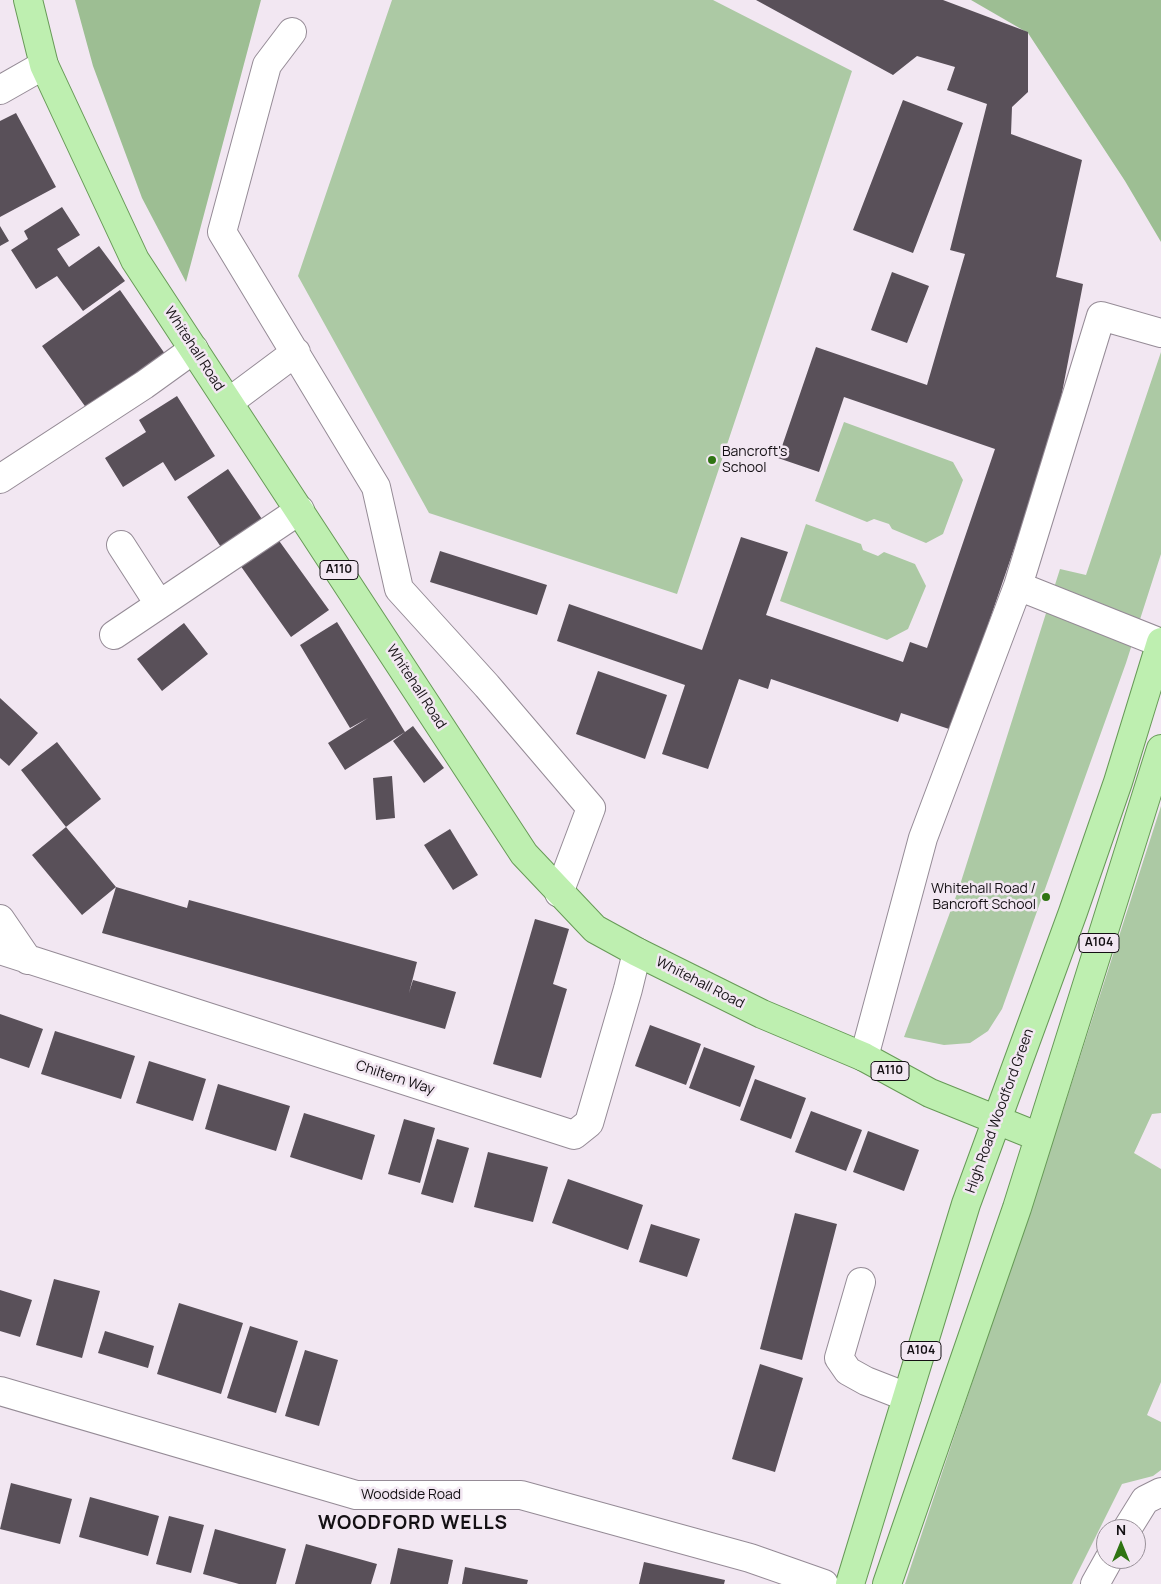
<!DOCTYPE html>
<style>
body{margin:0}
#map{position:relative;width:1161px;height:1584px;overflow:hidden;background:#f2e7f2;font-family:Manrope,sans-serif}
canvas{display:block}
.north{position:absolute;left:1096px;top:1519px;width:50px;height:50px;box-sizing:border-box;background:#f2e7f2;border:1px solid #999199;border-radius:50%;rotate:0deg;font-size:14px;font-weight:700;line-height:20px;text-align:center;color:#141014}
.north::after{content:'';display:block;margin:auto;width:18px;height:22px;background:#2f7413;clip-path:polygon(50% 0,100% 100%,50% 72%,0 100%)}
</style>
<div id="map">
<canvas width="1161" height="1584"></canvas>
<div class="north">N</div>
</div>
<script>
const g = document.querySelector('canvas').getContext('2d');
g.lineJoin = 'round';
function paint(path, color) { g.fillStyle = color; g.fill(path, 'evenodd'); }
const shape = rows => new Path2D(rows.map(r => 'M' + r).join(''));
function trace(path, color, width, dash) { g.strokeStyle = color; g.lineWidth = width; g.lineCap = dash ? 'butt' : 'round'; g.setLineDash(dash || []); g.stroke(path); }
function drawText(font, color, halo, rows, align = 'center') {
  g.font = font + ' Manrope,sans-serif'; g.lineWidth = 5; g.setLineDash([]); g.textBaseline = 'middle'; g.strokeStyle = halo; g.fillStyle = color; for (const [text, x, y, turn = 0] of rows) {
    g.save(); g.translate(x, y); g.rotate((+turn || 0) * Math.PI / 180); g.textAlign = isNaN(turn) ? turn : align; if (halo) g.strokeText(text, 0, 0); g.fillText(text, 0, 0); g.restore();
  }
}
const green = shape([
 [392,0,713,0,852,71,677,594,429,513,298,276],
 [1161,352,1161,554,1126,663,1002,1009,988,1031,970,1043,944,1045,904,1037,959,888,1060,569,1086,575],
 [844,422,953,462,963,480,943,534,926,543,892,529,889,524,874,519,867,522,815,501],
 [806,524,861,544,863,550,878,556,884,552,915,564,926,586,908,629,887,640,780,601],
 [1161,806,1161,1113,1152,1114,1134,1153,1161,1169,1161,1382,1147,1415,1161,1422,1161,1470,1153,1476,1122,1484,1072,1584,905,1584,1063,1110]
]);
const forest = shape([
 [75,0,261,0,186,282,142,198,93,66],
 [971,0,1161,0,1161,242,1125,181,1028,33]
]);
const building = shape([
 [756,0,943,0,1028,32,1028,92,1012,107,1011,134,1082,160,1056,277,1083,284,1055,429,952,730,901,713,898,722,771,679,768,689,739,679,708,769,662,754,685,685,557,641,569,604,702,650,741,537,788,552,766,615,903,662,910,642,927,648,995,449,844,397,819,472,778,458,816,347,927,385,965,254,950,250,987,104,947,90,955,67,917,56,893,75],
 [903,100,963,123,913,253,853,230],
 [16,113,56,187,0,217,0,121],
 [62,207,80,235,57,249,69,267,99,246,125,281,83,311,57,276,36,289,11,250,28,239,24,231],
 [0,226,9,241,0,246],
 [892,272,929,286,907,343,871,330],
 [120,290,170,361,92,416,42,346],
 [177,396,215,456,175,481,163,462,123,487,105,458,146,432,139,420],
 [228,469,266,525,225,553,187,497],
 [272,531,329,610,291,637,235,558],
 [440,551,547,585,537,615,430,582],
 [337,622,405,732,345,770,328,743,368,718,350,728,300,645],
 [184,623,208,654,162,691,137,659],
 [598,671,667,695,645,759,576,734],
 [0,698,38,733,9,766,0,758],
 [413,726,444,768,424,783,393,741],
 [57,742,101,799,66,827,21,770],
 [392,776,395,818,376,820,373,778],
 [66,827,116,887,82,915,32,855],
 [450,829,478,875,453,890,424,845],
 [116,887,187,908,189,900,417,962,409,993,413,980,456,992,445,1029,102,933],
 [535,919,569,929,553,984,567,989,541,1078,493,1064],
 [0,1014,43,1029,29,1068,0,1058],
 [650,1025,701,1044,686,1085,635,1066],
 [55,1031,135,1056,121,1099,41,1074],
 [704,1047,755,1066,740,1107,689,1088],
 [149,1061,206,1079,193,1121,136,1103],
 [755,1079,806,1098,791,1139,740,1120],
 [218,1084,290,1106,276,1151,205,1129],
 [811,1111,862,1130,846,1171,795,1152],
 [304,1113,375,1135,362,1180,290,1157],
 [404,1119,435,1128,420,1183,388,1174],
 [868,1131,919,1150,904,1191,853,1172],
 [437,1139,469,1148,453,1203,421,1194],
 [488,1152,548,1167,533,1222,474,1207],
 [568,1179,643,1205,628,1250,552,1223],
 [795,1213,837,1224,802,1360,760,1349],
 [651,1224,700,1239,687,1277,639,1262],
 [54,1279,100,1291,82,1358,36,1345],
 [0,1290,32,1300,20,1337,0,1331],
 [179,1303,243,1323,221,1394,157,1374],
 [250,1326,298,1341,276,1413,227,1398],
 [105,1331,154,1346,148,1368,98,1353],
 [305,1350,338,1360,319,1426,285,1416],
 [760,1364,803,1378,775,1472,732,1459],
 [11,1483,72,1499,60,1544,0,1529],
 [90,1497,159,1516,148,1556,79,1537],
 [169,1516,204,1525,191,1573,156,1564],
 [215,1529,286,1549,276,1584,239,1584,203,1574],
 [306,1544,377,1564,371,1584,295,1584],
 [398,1548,453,1560,448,1584,390,1584],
 [644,1562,725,1580,724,1584,639,1584],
 [465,1567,528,1580,527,1584,462,1584]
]);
const minor = shape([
 [292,32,267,65,222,232,376,487,399,589,487,686,591,808,559,893],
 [0,90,44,65],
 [229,402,296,352],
 [0,479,144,385,194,349],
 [121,545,159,604],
 [1018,586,1101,316,1161,333],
 [114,635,300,510],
 [0,919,28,960],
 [0,950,574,1135,589,1123,628,989,637,952],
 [864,1057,923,838,1018,586,1161,643],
 [861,1282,839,1358,848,1371,866,1381,907,1397],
 [0,1391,356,1495,521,1495,750,1558,824,1584],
 [1127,1529,1145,1500,1161,1492],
 [1095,1584,1109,1559]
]);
const major = shape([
 [28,0,44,65,135,260,524,854,595,929,637,952,762,1014,864,1057,930,1093,1039,1137],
 [850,1584,966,1204,1073,912,1118,782,1161,642],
 [887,1584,1017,1208,1161,749]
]);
const markers = [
 [712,460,5,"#2f7413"],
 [1046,897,5,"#2f7413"]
];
const shields = [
 [339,570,38],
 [1099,943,40],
 [890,1071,38],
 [921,1351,40]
];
const shieldNames = [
 ["A110",339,570],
 ["A104",1099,943],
 ["A110",890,1071],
 ["A104",921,1351]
];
const streetNames = [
 ["Whitehall Road",194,349,57],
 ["Whitehall Road",416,687,57],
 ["Whitehall Road",700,983,27],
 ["Chiltern Way",395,1078,18],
 ["High Road Woodford Green",1000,1111,-70],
 ["Woodside Road",411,1495]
];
const poiNames = [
 ["Bancroft's",722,452],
 ["School",722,468],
 ["Whitehall Road /",1036,889,"right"],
 ["Bancroft School",1036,905,"right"]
];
const districtNames = [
 ["WOODFORD WELLS",413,1524]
];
paint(green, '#acc9a4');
paint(forest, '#9dbe93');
paint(building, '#595059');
trace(minor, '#958b96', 30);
trace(major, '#679a57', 30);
trace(minor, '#fff', 28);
trace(major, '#beefb0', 28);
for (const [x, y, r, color] of markers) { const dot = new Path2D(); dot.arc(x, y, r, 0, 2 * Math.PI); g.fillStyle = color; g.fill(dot); trace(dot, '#f2e7f2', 2); }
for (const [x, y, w] of shields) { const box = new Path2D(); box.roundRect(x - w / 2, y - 9.5, w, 19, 4); g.fillStyle = '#f2e7f2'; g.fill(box); trace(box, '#141014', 1); }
drawText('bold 12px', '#141014', null, shieldNames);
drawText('14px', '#141014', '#f2e7f2', streetNames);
drawText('14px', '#141014', '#f2e7f2', poiNames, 'left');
g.letterSpacing = '1px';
drawText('bold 19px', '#141014', '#f2e7f2', districtNames);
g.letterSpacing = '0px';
</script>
